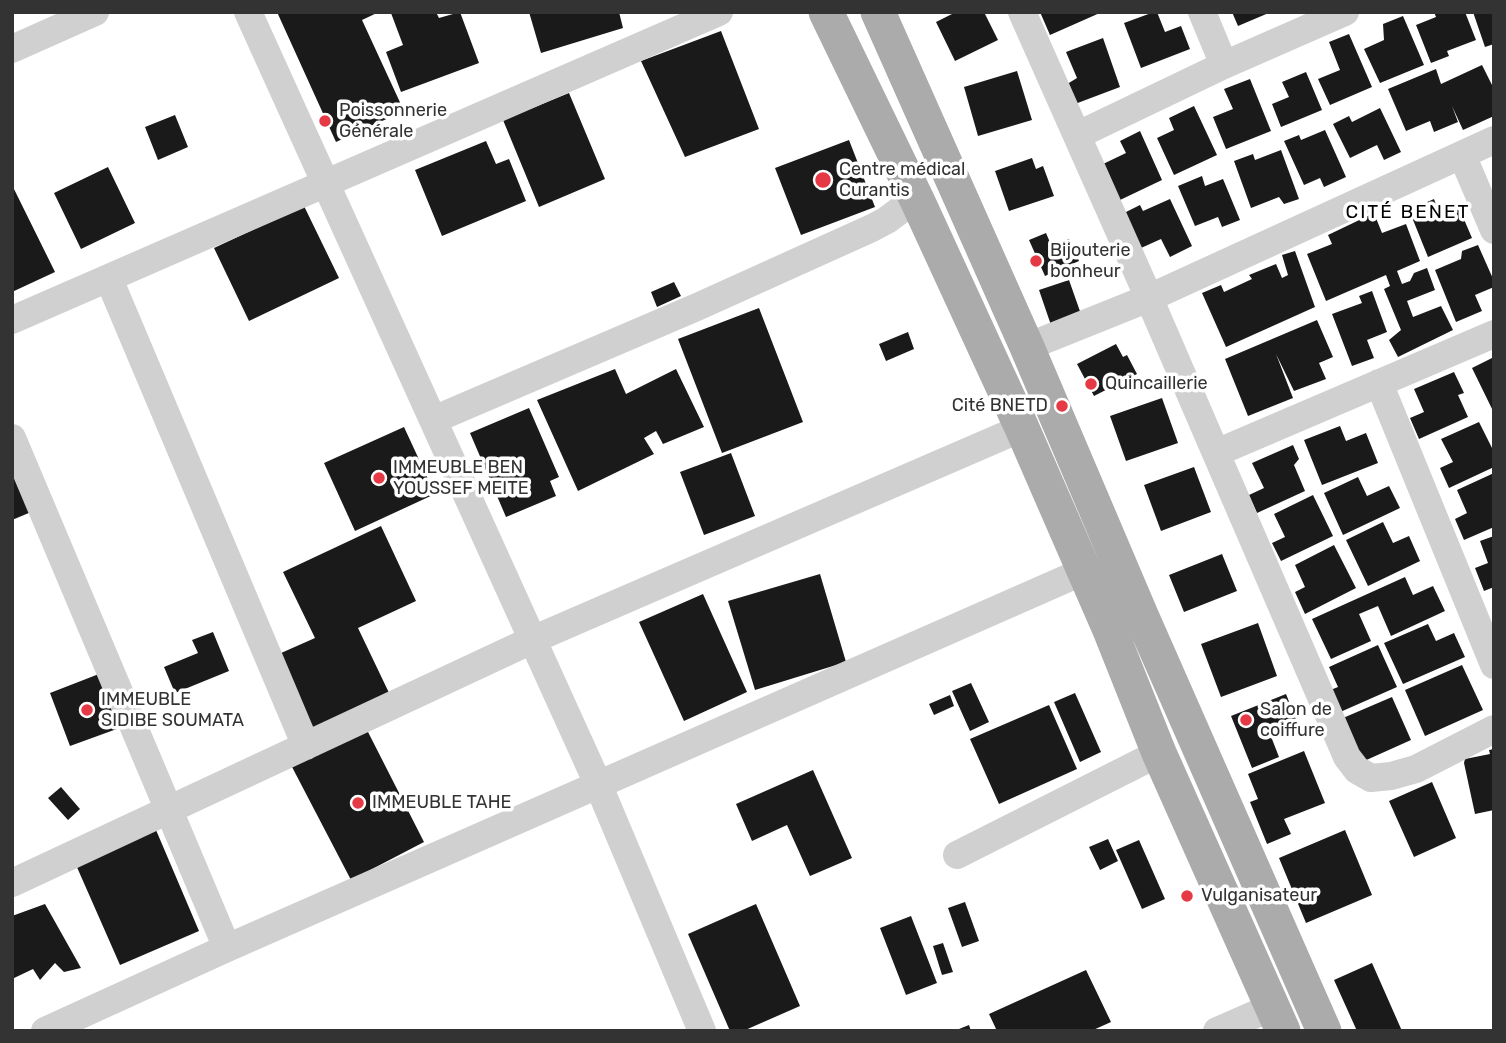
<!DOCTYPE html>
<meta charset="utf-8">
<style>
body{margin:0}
#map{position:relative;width:1506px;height:1043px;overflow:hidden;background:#fff;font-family:Rubik,sans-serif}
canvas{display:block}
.frame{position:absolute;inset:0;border:14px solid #333;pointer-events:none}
</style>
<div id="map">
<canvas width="1506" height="1043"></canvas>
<div class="frame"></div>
</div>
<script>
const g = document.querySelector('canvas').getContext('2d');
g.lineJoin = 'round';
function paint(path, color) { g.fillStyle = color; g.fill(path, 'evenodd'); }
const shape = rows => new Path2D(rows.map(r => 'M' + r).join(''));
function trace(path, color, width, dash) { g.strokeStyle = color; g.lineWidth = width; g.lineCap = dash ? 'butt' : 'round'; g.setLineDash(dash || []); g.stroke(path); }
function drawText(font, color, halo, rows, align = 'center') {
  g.font = font + ' Rubik,sans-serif'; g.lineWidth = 7; g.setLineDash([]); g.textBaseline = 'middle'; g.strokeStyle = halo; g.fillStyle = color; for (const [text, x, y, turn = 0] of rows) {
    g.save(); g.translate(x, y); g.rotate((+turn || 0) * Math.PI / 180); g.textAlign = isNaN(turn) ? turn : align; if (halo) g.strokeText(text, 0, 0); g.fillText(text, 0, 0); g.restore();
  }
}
const building = shape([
 [277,12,379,12,362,20,404,111,336,142],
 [394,12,436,12,439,18,460,12,479,63,401,92,386,52,403,45,391,13],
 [529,12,619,12,623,28,541,53],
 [956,12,984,12,998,40,955,61,936,22],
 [1040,12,1102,12,1050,35],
 [1154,12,1157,12,1165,32,1181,26,1190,49,1141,68,1124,23],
 [1232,12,1271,12,1238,26],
 [1434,12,1465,12,1476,40,1447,51,1449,56,1431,63,1416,25,1436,17],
 [1473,12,1494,12,1494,44,1485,47],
 [1403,16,1424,65,1380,83,1364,49,1384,40,1383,24],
 [721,31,759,129,685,157,641,61],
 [1349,34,1372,87,1330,105,1318,79,1340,70,1329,42],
 [1103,38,1120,87,1067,107,1059,89,1077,78,1066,52],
 [1482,65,1494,89,1494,116,1463,130,1452,106,1458,122,1434,132,1430,121,1406,131,1388,89,1436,69,1441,84],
 [1017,71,1032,120,978,136,964,87],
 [1306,72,1322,110,1281,127,1272,104,1289,97,1282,82],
 [1250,79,1271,131,1226,149,1213,117,1233,109,1224,89],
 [569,93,605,179,539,207,503,120],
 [1194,106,1217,155,1174,175,1157,138,1174,130,1169,118],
 [1380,108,1401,152,1384,160,1377,145,1350,158,1333,124,1349,116,1352,122],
 [175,115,188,147,158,160,145,127],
 [1325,130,1346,177,1324,187,1320,178,1304,185,1284,141,1299,135,1301,140],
 [1140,131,1162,180,1120,200,1103,164,1126,153,1120,141],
 [849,140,875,207,801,235,775,168],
 [486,141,496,164,509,159,526,201,442,236,415,170],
 [1281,150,1299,199,1284,204,1279,197,1251,208,1234,161,1253,154,1255,160],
 [1032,158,1036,169,1043,166,1054,196,1009,211,995,171],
 [108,167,135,223,81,249,54,193],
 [1202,176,1205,186,1223,179,1240,220,1222,227,1218,217,1195,226,1178,186],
 [12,185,55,272,12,292],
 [1170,199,1192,246,1170,257,1161,239,1141,248,1124,213,1140,205,1143,211],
 [1434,199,1438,210,1457,203,1472,238,1428,257,1409,210],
 [304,206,339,278,249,321,214,248],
 [1374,213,1382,233,1406,224,1420,261,1397,271,1402,284,1410,281,1414,273,1427,268,1435,290,1407,301,1413,317,1441,306,1453,330,1398,357,1389,340,1401,330,1384,289,1390,286,1386,275,1326,301,1307,254,1332,244,1328,235],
 [1046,233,1052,247,1069,239,1079,261,1045,276,1029,240],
 [1478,245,1494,281,1494,287,1475,295,1482,311,1456,322,1435,270,1461,259,1462,251],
 [1295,251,1315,307,1226,347,1202,293,1221,285,1224,292,1252,279,1249,275,1276,264,1282,278,1288,275,1282,255],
 [1069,280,1082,317,1052,328,1039,290],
 [674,282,681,296,657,307,651,292],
 [1372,291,1387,332,1367,340,1374,358,1352,366,1332,314,1362,303,1359,296],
 [759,308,803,422,722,453,678,339],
 [1317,320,1333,357,1319,363,1326,379,1294,391,1276,354,1293,398,1248,416,1225,359],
 [908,332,914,349,886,361,879,344],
 [1116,344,1123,357,1127,355,1137,374,1094,396,1077,364],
 [1494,357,1494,413,1472,368],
 [615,369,626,394,676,369,704,427,663,444,656,431,644,438,654,454,578,491,537,400],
 [1454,372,1464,393,1458,395,1468,417,1419,439,1410,418,1424,412,1414,389],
 [1162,398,1178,443,1126,461,1110,416],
 [529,408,559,477,550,481,556,496,506,517,470,433],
 [1479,422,1494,452,1494,467,1449,488,1440,468,1453,462,1441,439],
 [1340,426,1346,441,1366,433,1378,463,1322,485,1304,440],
 [404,427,435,494,355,531,324,463],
 [1293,445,1299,459,1294,465,1305,491,1257,513,1249,495,1264,488,1252,463],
 [12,452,36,510,12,520],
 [731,453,755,516,704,535,680,472],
 [1194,467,1211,512,1161,531,1144,485],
 [1494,473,1494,527,1464,540,1455,519,1467,513,1457,490],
 [1358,477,1367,496,1389,486,1400,508,1343,535,1324,493],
 [1313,495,1333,536,1281,561,1272,543,1285,537,1274,514],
 [1383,522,1393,543,1409,536,1420,561,1368,586,1346,540],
 [381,526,416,601,358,628,391,697,308,735,272,657,315,638,283,572],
 [1494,536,1494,587,1484,591,1475,568,1488,563,1480,541],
 [1334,545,1356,588,1305,614,1295,592,1305,587,1295,565],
 [1222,554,1237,591,1184,612,1169,575],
 [820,574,846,662,755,690,728,601],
 [1405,577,1413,595,1433,586,1445,611,1391,636,1378,606,1359,614,1371,641,1331,659,1312,619],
 [703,594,747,692,684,721,639,622],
 [1258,623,1277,676,1221,697,1201,644],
 [1428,624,1436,641,1454,633,1465,657,1403,684,1384,643],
 [213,632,229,671,175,693,164,667,198,653,192,640],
 [1378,645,1397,687,1338,713,1328,691,1338,687,1329,667],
 [1462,665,1483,710,1425,736,1405,690],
 [104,672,125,726,70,746,50,693],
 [971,683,989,722,970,731,952,691],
 [1075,693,1101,752,1080,762,1054,702],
 [1286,694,1300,729,1272,739,1279,757,1252,768,1231,716],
 [950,695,954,706,934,715,929,704],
 [1392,697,1411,740,1362,762,1343,718],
 [1049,705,1077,769,999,804,970,739],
 [367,730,424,842,351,880,291,765],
 [1494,749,1494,810,1475,814,1464,763,1465,759,1490,754,1489,750],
 [1304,751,1325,803,1284,819,1291,834,1267,844,1250,802,1258,799,1248,774],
 [813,770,852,858,810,876,787,825,752,841,736,804],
 [1432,782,1456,838,1414,857,1389,801],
 [61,787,80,809,68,820,48,798],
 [156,830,199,931,120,965,76,865],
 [1345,830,1372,895,1306,923,1279,858],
 [1108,839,1118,861,1100,870,1089,847],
 [1139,840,1165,899,1142,909,1116,850],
 [965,902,979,941,962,947,948,908],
 [45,904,81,968,64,972,55,963,40,980,33,969,12,979,12,916],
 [756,904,800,1006,743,1031,730,1031,688,934],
 [911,916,937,983,906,995,880,928],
 [943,943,953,972,942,975,933,946],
 [1372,963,1402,1031,1357,1031,1334,980],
 [1086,970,1111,1022,1091,1031,997,1031,989,1014],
 [969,1025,971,1031,954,1031]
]);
const minor = shape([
 [248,12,598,784,702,1031],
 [1022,12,1149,298,1347,757,1357,770,1371,778,1391,776,1416,769,1494,729],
 [1202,12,1224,65],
 [12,49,95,12],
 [1078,135,1224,65,1345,12],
 [1462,155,1494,230],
 [109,279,306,746],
 [12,320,719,12],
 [1027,347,1149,298,1494,140],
 [1379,383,1494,665],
 [433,420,697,307,872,228,887,220,903,208,918,202],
 [12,438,227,948],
 [1216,453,1494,334],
 [957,855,1159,753],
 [12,883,532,640,1022,428],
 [45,1031,227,948,1084,571],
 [1217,1031,1272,1007]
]);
const major = shape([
 [826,12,918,202,1022,428,1110,630,1159,753,1283,1031],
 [878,12,1027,347,1141,615,1324,1031]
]);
const markers = [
 [325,121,7,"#e63946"],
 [823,180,9,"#e63946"],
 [1036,261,7,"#e63946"],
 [1091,384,7,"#e63946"],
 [1062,406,7,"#e63946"],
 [379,478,7,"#e63946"],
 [87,710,7,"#e63946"],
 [1246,720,7,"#e63946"],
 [358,803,7,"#e63946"],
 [1187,896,7,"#e63946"]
];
const poiNames = [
 ["Poissonnerie",339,111],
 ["Générale",339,132],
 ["Centre médical",839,170],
 ["Curantis",839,191],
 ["Bijouterie",1050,251],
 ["bonheur",1050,272],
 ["Quincaillerie",1105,384],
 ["Cité BNETD",1048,406,"right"],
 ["IMMEUBLE BEN",393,468],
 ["YOUSSEF MEITE",393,489],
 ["IMMEUBLE",101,700],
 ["SIDIBE SOUMATA",101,721],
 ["Salon de",1260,710],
 ["coiffure",1260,731],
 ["IMMEUBLE TAHE",372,803],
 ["Vulganisateur",1201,896]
];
const neighbourhoodNames = [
 ["CITÉ BENET",1408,213]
];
paint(building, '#1a1a1a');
trace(minor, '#d0d0d0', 28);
trace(major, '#ababab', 35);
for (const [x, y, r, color] of markers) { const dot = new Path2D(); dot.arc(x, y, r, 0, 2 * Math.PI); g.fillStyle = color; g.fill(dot); trace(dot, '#fff', 2.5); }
drawText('18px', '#333', '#fff', poiNames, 'left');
g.letterSpacing = '2px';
drawText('19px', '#000', '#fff', neighbourhoodNames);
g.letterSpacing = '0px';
</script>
